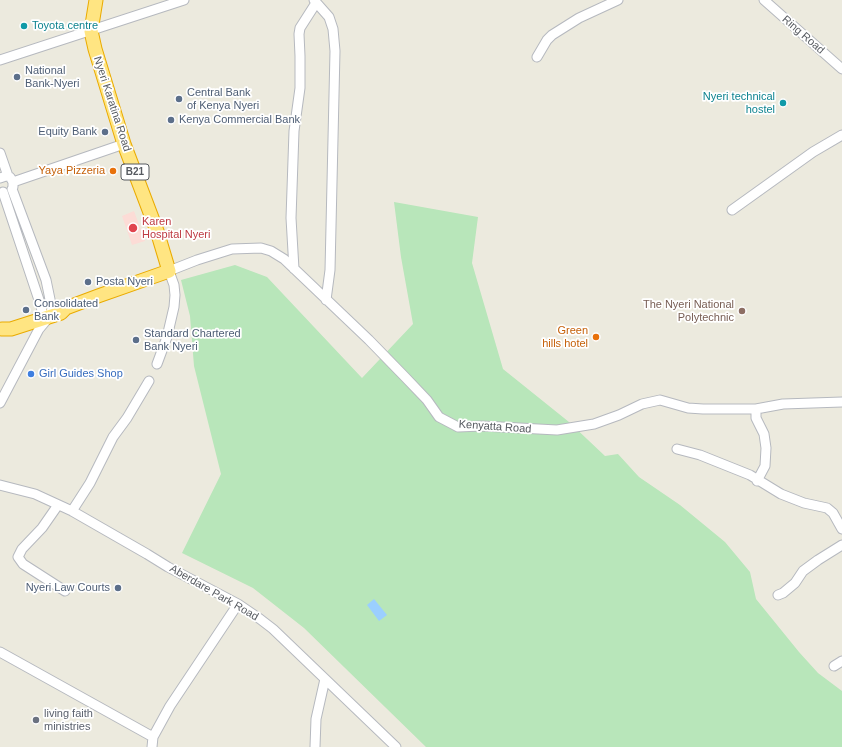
<!DOCTYPE html>
<style>
body{margin:0}
canvas{display:block;background:#eceade}
</style>
<canvas width="842" height="747"></canvas>
<script>
const g = document.querySelector('canvas').getContext('2d');
g.lineJoin = 'round';
function paint(path, color) { g.fillStyle = color; g.fill(path, 'evenodd'); }
const shape = rows => new Path2D(rows.map(r => 'M' + r).join(''));
function trace(path, color, width, dash) { g.strokeStyle = color; g.lineWidth = width; g.lineCap = dash ? 'butt' : 'round'; g.setLineDash(dash || []); g.stroke(path); }
function drawText(font, color, halo, rows, align = 'center') {
  g.font = font + ' Arial,sans-serif'; g.lineWidth = 3.5; g.setLineDash([]); g.textBaseline = 'middle'; g.strokeStyle = halo; g.fillStyle = color; for (const [text, x, y, turn = 0] of rows) {
    g.save(); g.translate(x, y); g.rotate((+turn || 0) * Math.PI / 180); g.textAlign = isNaN(turn) ? turn : align; if (halo) g.strokeText(text, 0, 0); g.fillText(text, 0, 0); g.restore();
  }
}
const medical = shape([
 [134,211,145,241,132,245,122,216]
]);
const green = shape([
 [394,202,478,217,472,263,503,369,569,422,605,456,618,454,639,477,680,505,725,542,750,572,756,599,799,652,818,673,842,691,842,747,426,747,304,628,253,588,182,553,221,474,194,366,190,316,181,280,235,265,267,277,362,378,413,324,401,257]
]);
const water = shape([
 [374,599,387,615,379,621,367,605]
]);
const minor = shape([
 [314,0,329,17,333,29,335,51,330,270,326,300],
 [764,0,842,69],
 [537,57,547,40,552,35,579,18,618,0],
 [0,60,184,0],
 [0,153,8,176],
 [0,178,6,176,10,177,13,182,13,187],
 [13,182,124,144],
 [3,192,41,306,42,311,40,324],
 [732,210,813,152,842,135],
 [294,269,291,218,294,131,300,88,300,56,299,34,300,28,316,3],
 [157,364,167,337,174,307,175,295,174,285,169,271,197,260,232,249,261,248,271,251,284,259,369,340,406,378,427,400,439,417,458,427,482,426,557,430,594,424,619,415,642,404,660,400,688,408,703,409,756,409,783,404,842,402],
 [0,403,39,329,49,317,52,309,46,280,12,189],
 [756,409,756,418,764,434,766,448,765,466,757,481],
 [677,449,700,455,750,475,781,494,804,503,827,508,833,513,842,529],
 [0,485,35,494,72,511,147,554,168,567,238,604,260,619,273,629,396,747],
 [58,505,42,528,22,549,18,557,23,564,65,591],
 [72,511,90,483,113,437,127,418,149,381],
 [778,595,783,593,795,583,803,571,818,560,842,545],
 [0,652,153,737],
 [834,666,842,661],
 [152,747,153,737,170,706,238,604],
 [315,747,316,719,325,679]
]);
const highway = shape([
 [2,329,11,329,61,313,66,308,98,296,169,271,157,231,124,144,95,49,91,31,96,0]
]);
const markers = [
 [24,26,4,"#0f9aa8"],
 [17,77,4,"#5c6f8a"],
 [179,99,4,"#5c6f8a"],
 [783,103,4,"#0f9aa8"],
 [171,120,4,"#5c6f8a"],
 [105,132,4,"#5c6f8a"],
 [113,171,4,"#e8710a"],
 [133,228,5,"#e0444e"],
 [88,282,4,"#5c6f8a"],
 [26,310,4,"#5c6f8a"],
 [742,311,4,"#8d6e63"],
 [596,337,4,"#e8710a"],
 [136,340,4,"#5c6f8a"],
 [31,374,4,"#3f7fe0"],
 [118,588,4,"#5c6f8a"],
 [36,720,4,"#6b7280"]
];
const shields = [
 [135,172,28]
];
const shieldNames = [
 ["B21",135,172]
];
const cultureNames = [
 ["Toyota centre",32,26],
 ["Nyeri technical",775,97,"right"],
 ["hostel",775,110,"right"]
];
const streetNames = [
 ["Ring Road",803,35,41],
 ["Nyeri Karatina Road",112,104,72],
 ["Kenyatta Road",495,427,4],
 ["Aberdare Park Road",214,593,30]
];
const serviceNames = [
 ["National",25,71],
 ["Bank-Nyeri",25,84],
 ["Central Bank",187,93],
 ["of Kenya Nyeri",187,106],
 ["Kenya Commercial Bank",179,120],
 ["Equity Bank",97,132,"right"],
 ["Posta Nyeri",96,282],
 ["Consolidated",34,304],
 ["Bank",34,317],
 ["Standard Chartered",144,334],
 ["Bank Nyeri",144,347],
 ["Nyeri Law Courts",110,588,"right"]
];
const foodNames = [
 ["Yaya Pizzeria",105,171],
 ["Green",588,331],
 ["hills hotel",588,344]
];
const healthNames = [
 ["Karen",142,222],
 ["Hospital Nyeri",142,235]
];
const educationNames = [
 ["The Nyeri National",734,305],
 ["Polytechnic",734,318]
];
const shopNames = [
 ["Girl Guides Shop",39,374]
];
const worshipNames = [
 ["living faith",44,714],
 ["ministries",44,727]
];
paint(medical, '#fcdcd6');
paint(green, '#b8e6ba');
paint(water, '#9bcfff');
trace(minor, '#b6b9bf', 11);
trace(highway, '#eaab00', 15);
trace(minor, '#fff', 9);
trace(highway, '#ffe582', 13);
for (const [x, y, r, color] of markers) { const dot = new Path2D(); dot.arc(x, y, r, 0, 2 * Math.PI); g.fillStyle = color; g.fill(dot); trace(dot, '#fff', 1.5); }
for (const [x, y, w] of shields) { const box = new Path2D(); box.roundRect(x - w / 2, y - 8, w, 16, 3); g.fillStyle = '#fff'; g.fill(box); trace(box, '#575b61', 1); }
drawText('bold 10px', '#575b61', null, shieldNames);
drawText('11px', '#0d838f', '#fff', cultureNames, 'left');
drawText('11px', '#575b61', '#fff', streetNames);
drawText('11px', '#4e5e75', '#fff', serviceNames, 'left');
drawText('11px', '#c56008', '#fff', foodNames, 'right');
drawText('11px', '#be3a42', '#fff', healthNames, 'left');
drawText('11px', '#785e54', '#fff', educationNames, 'right');
drawText('11px', '#366cbe', '#fff', shopNames, 'left');
drawText('11px', '#5b616d', '#fff', worshipNames, 'left');
</script>
